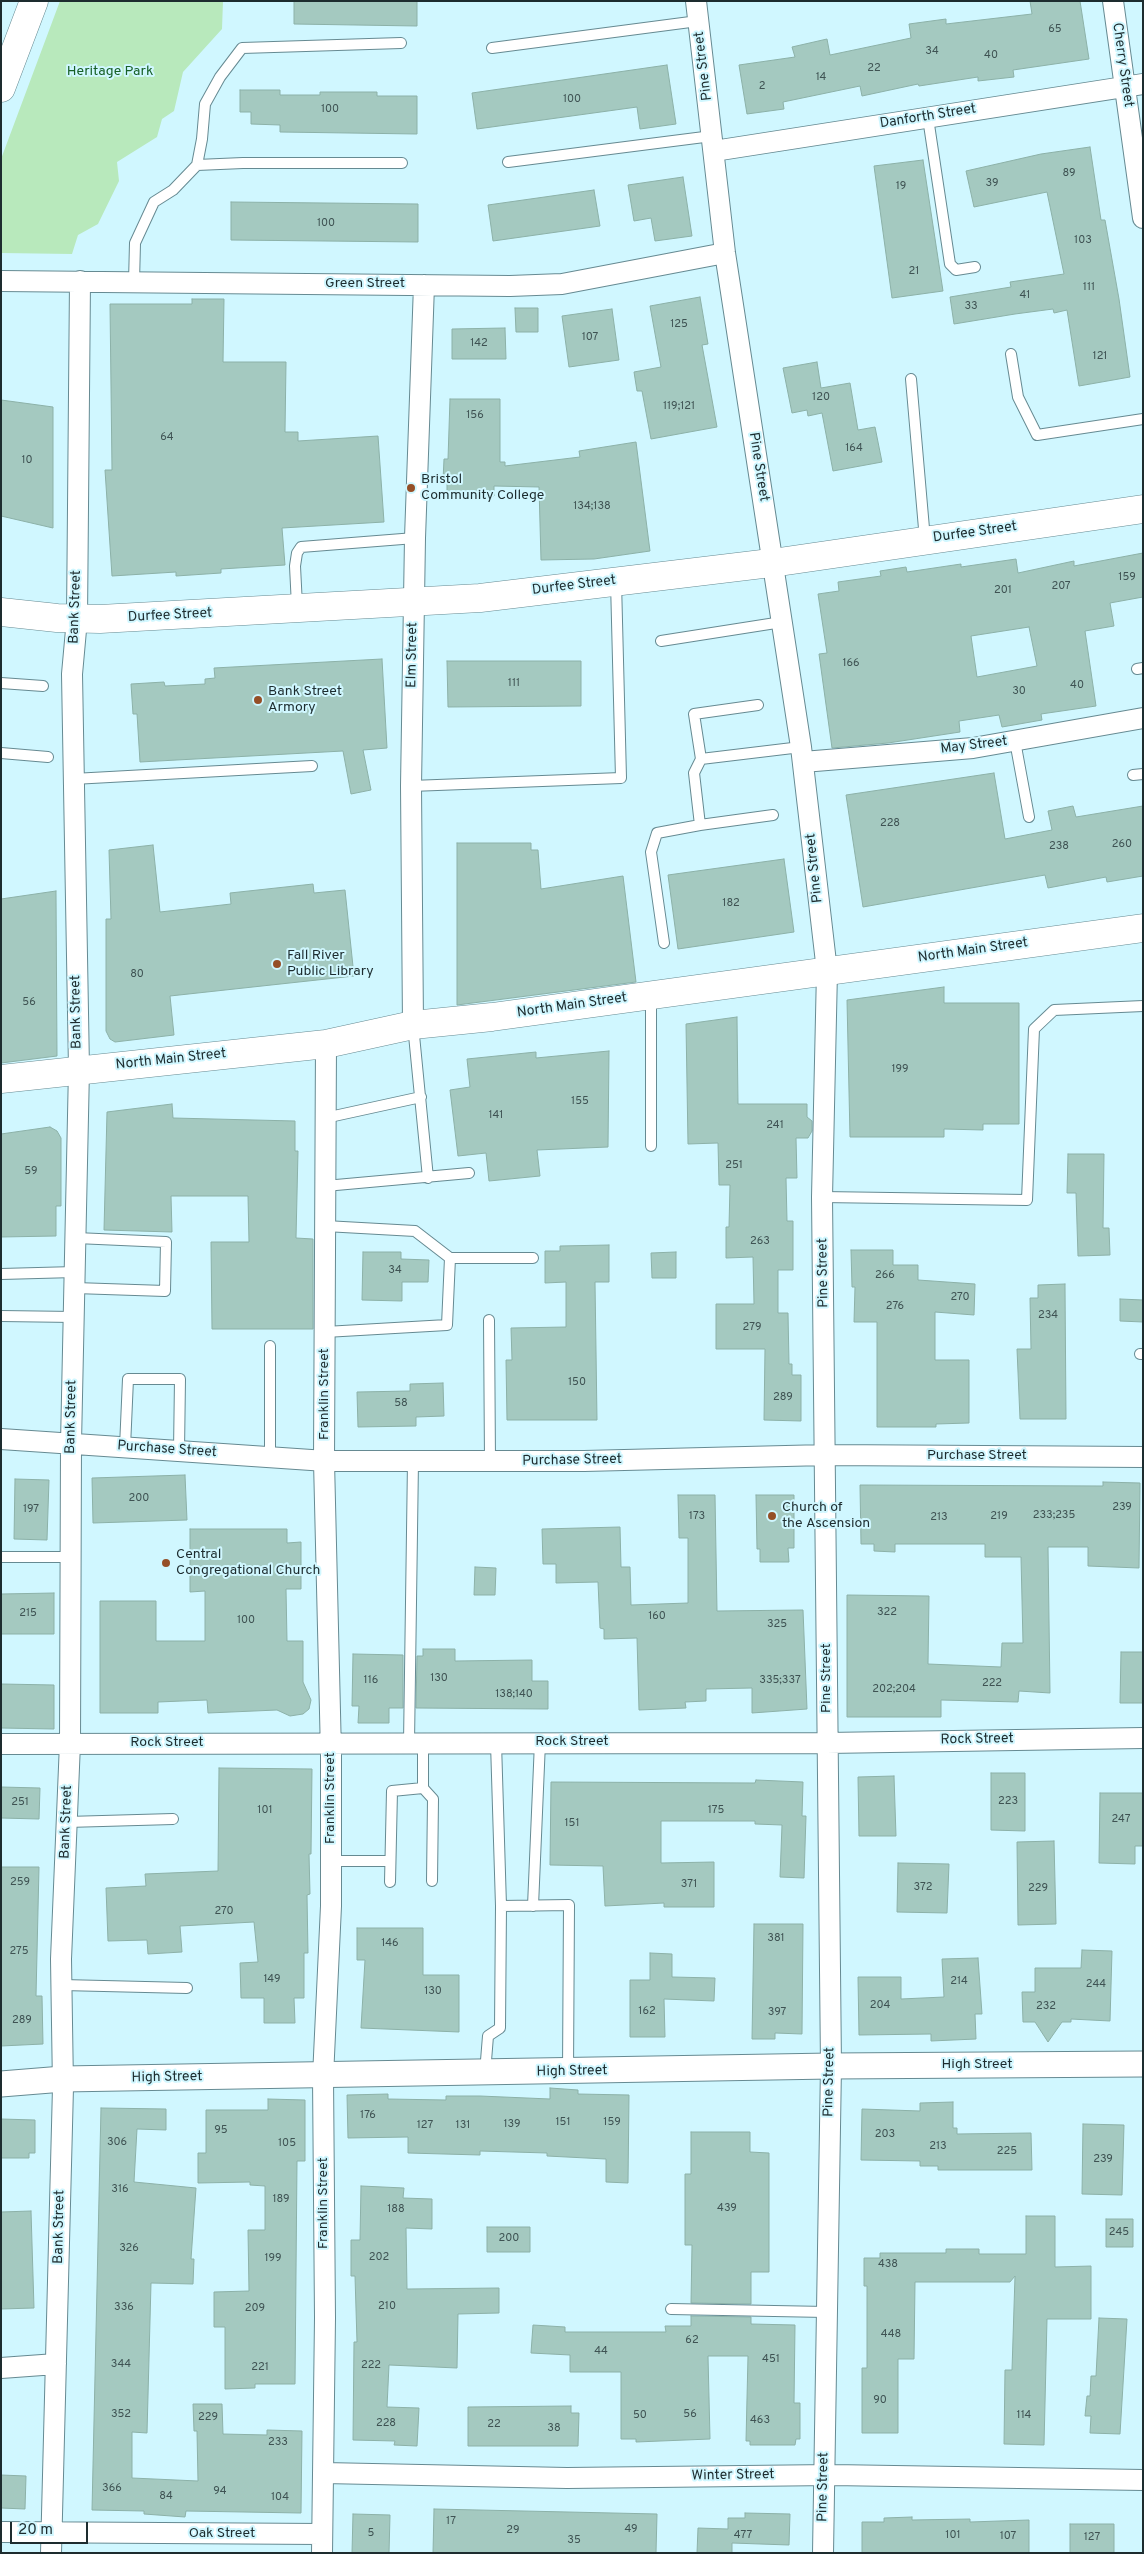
<!DOCTYPE html>
<style>
body{margin:0}
#map{position:relative;width:1144px;height:2554px;overflow:hidden;background:#d0f7ff;font-family:Overpass,sans-serif}
canvas{display:block}
.frame{position:absolute;inset:0;border:2px solid #1d2c2f;pointer-events:none}
.scale{position:absolute;left:10px;top:2522px;width:78px;height:22px;box-sizing:border-box;border:2px solid #1d2c2f;border-top:0;padding-left:6px;font-size:15px;line-height:18px;white-space:nowrap;color:#1d2c2f;-webkit-text-stroke:4px #d0f7ff;paint-order:stroke}
</style>
<div id="map">
<canvas width="1144" height="2554"></canvas>
<div class="frame"></div>
<div class="scale">20 m</div>
</div>
<script>
const g = document.querySelector('canvas').getContext('2d');
g.lineJoin = 'round';
function paint(path, color) { g.fillStyle = color; g.fill(path, 'evenodd'); }
const shape = rows => new Path2D(rows.map(r => 'M' + r).join(''));
function trace(path, color, width, dash) { g.strokeStyle = color; g.lineWidth = width; g.lineCap = dash ? 'butt' : 'round'; g.setLineDash(dash || []); g.stroke(path); }
function drawText(font, color, halo, rows, align = 'center') {
  g.font = font + ' Overpass,sans-serif'; g.lineWidth = 4; g.setLineDash([]); g.textBaseline = 'middle'; g.strokeStyle = halo; g.fillStyle = color; for (const [text, x, y, turn = 0] of rows) {
    g.save(); g.translate(x, y); g.rotate((+turn || 0) * Math.PI / 180); g.textAlign = isNaN(turn) ? turn : align; if (halo) g.strokeText(text, 0, 0); g.fillText(text, 0, 0); g.restore();
  }
}
const green = shape([
 [60,1,223,1,222,29,183,72,174,111,162,119,157,137,117,162,119,181,98,224,78,235,72,254,1,253,1,159]
]);
const building = shape([
 [294,1,417,1,417,26,294,24,294,1],
 [1030,1,1080,1,1089,59,1013,70,1014,77,978,81,978,77,919,86,918,84,862,96,860,86,783,102,784,109,747,114,739,65,795,57,792,47,827,39,830,55,911,38,909,24,946,19,946,24,1032,14,1030,1],
 [667,65,676,124,640,129,637,107,477,129,472,93,667,65],
 [240,90,280,90,280,95,320,95,320,92,377,92,377,96,417,96,417,134,280,132,280,125,251,124,251,112,240,112,240,90],
 [1090,147,1101,220,1105,220,1119,299,1130,377,1079,386,1067,310,1054,313,1053,309,1015,314,954,324,950,297,1011,287,1010,282,1064,274,1047,192,974,207,966,171,1041,154,1090,147],
 [923,160,943,291,892,298,874,166,923,160],
 [683,177,692,236,655,241,651,218,634,221,628,185,683,177],
 [594,190,600,226,493,241,488,205,594,190],
 [231,202,418,204,418,242,231,240,231,202],
 [700,297,708,344,702,345,717,427,651,439,642,391,637,391,634,372,661,367,650,306,700,297],
 [192,299,224,299,223,362,286,362,285,432,298,432,298,441,378,436,384,522,282,528,285,565,221,569,221,573,176,576,176,572,112,576,105,470,112,470,110,304,192,304,192,299],
 [515,308,538,308,538,332,516,332,515,308],
 [612,309,619,360,569,367,562,316,612,309],
 [505,328,506,359,452,359,452,329,505,328],
 [817,362,821,388,850,383,858,430,875,427,882,462,833,471,822,413,808,416,807,410,792,413,783,368,817,362],
 [450,399,500,399,500,462,505,462,505,466,580,457,579,451,636,442,650,551,594,559,541,560,539,487,494,486,494,496,447,494,447,481,443,481,444,459,448,459,450,399],
 [1,400,53,407,53,528,1,516,1,400],
 [1143,553,1143,597,1110,603,1114,626,1085,631,1096,706,1041,714,1042,720,1002,727,999,715,959,721,960,732,888,743,832,748,819,654,827,653,818,594,839,591,838,582,881,576,880,571,906,567,907,572,961,564,961,567,1016,559,1018,573,1074,561,1074,566,1143,553],
 [1029,627,1037,666,977,677,971,636,1029,627],
 [382,659,387,748,363,750,371,790,351,794,343,751,140,762,137,714,133,714,131,684,164,682,165,686,205,684,205,679,215,678,214,668,382,659],
 [447,661,581,661,581,706,448,707,447,661],
 [994,773,1005,839,1052,830,1048,811,1073,806,1076,817,1143,806,1143,876,1107,882,1106,877,1048,888,1045,875,863,907,846,795,994,773],
 [457,843,531,843,531,850,538,850,541,889,623,876,636,982,457,1005,457,843],
 [153,845,160,912,231,904,230,893,313,884,314,893,345,890,354,976,170,996,174,1035,115,1042,110,1039,106,1031,106,919,111,919,109,850,153,845],
 [784,859,794,932,678,949,668,875,784,859],
 [56,891,57,1056,1,1063,1,899,56,891],
 [944,987,944,1003,1019,1003,1019,1124,983,1124,983,1130,944,1129,944,1137,850,1137,847,1000,944,987],
 [737,1017,738,1104,807,1104,807,1117,812,1121,812,1131,808,1138,796,1138,797,1178,786,1178,787,1221,793,1221,793,1270,778,1270,778,1313,788,1313,789,1364,792,1364,792,1375,801,1375,801,1421,764,1420,765,1349,716,1349,716,1304,754,1304,753,1257,726,1258,726,1227,729,1227,730,1185,719,1185,718,1143,688,1144,686,1024,737,1017],
 [609,1051,608,1147,537,1150,540,1176,489,1181,486,1153,458,1156,450,1090,470,1087,467,1059,536,1052,536,1058,609,1051],
 [172,1104,173,1118,295,1121,295,1151,298,1151,296,1238,313,1239,313,1329,212,1329,211,1242,249,1242,248,1196,171,1196,172,1232,104,1230,107,1112,172,1104],
 [50,1127,57,1131,61,1138,61,1206,56,1206,56,1236,1,1237,1,1134,50,1127],
 [1068,1154,1104,1154,1103,1228,1109,1228,1110,1255,1078,1256,1076,1193,1067,1193,1068,1154],
 [609,1245,609,1282,595,1282,597,1420,507,1420,506,1360,512,1360,511,1328,566,1327,566,1282,545,1283,545,1251,560,1251,560,1246,609,1245],
 [851,1250,893,1250,893,1265,918,1265,918,1280,975,1284,974,1315,935,1312,935,1360,969,1360,969,1423,936,1424,936,1427,877,1427,877,1322,854,1322,855,1287,852,1287,851,1250],
 [363,1252,401,1252,401,1259,429,1260,428,1282,402,1282,402,1301,362,1300,363,1252],
 [676,1252,676,1278,652,1278,651,1253,676,1252],
 [1065,1284,1066,1419,1020,1419,1017,1349,1031,1349,1030,1298,1038,1298,1038,1285,1065,1284],
 [1120,1299,1143,1300,1143,1322,1120,1321,1120,1299],
 [443,1383,444,1416,416,1417,416,1426,358,1427,357,1392,410,1391,410,1384,443,1383],
 [185,1475,187,1520,93,1523,92,1478,185,1475],
 [15,1479,49,1480,47,1540,14,1539,15,1479],
 [1103,1482,1140,1483,1139,1568,1088,1566,1088,1547,1048,1547,1050,1693,1019,1691,1018,1702,941,1700,941,1717,847,1717,847,1595,929,1596,928,1664,1001,1667,1002,1643,1023,1643,1021,1557,985,1557,985,1544,895,1544,895,1552,874,1551,874,1544,861,1544,860,1485,1103,1486,1103,1482],
 [678,1495,715,1495,717,1611,803,1610,807,1709,752,1713,752,1688,706,1689,706,1701,685,1702,686,1708,639,1710,637,1638,604,1639,604,1629,600,1628,598,1582,556,1583,556,1564,543,1564,542,1529,620,1527,621,1567,630,1567,631,1605,688,1603,688,1538,679,1538,678,1495],
 [756,1495,794,1495,794,1548,788,1548,789,1562,760,1562,760,1549,757,1549,756,1495],
 [190,1529,287,1529,287,1543,301,1542,301,1589,286,1589,287,1641,303,1641,303,1682,311,1700,309,1709,303,1714,290,1716,277,1710,208,1713,207,1700,158,1702,158,1713,100,1713,100,1601,156,1601,156,1641,205,1641,205,1591,190,1592,190,1529],
 [475,1567,496,1568,495,1595,474,1595,475,1567],
 [54,1593,54,1634,1,1634,1,1594,54,1593],
 [423,1649,455,1649,455,1661,532,1660,532,1681,548,1681,548,1709,416,1708,417,1656,423,1656,423,1649],
 [1121,1652,1143,1652,1143,1703,1120,1703,1121,1652],
 [353,1654,403,1655,403,1708,389,1708,389,1723,358,1723,359,1706,352,1706,353,1654],
 [1,1684,54,1685,54,1729,1,1728,1,1684],
 [219,1768,312,1769,311,1854,309,1854,310,1894,307,1895,308,1953,304,1953,304,1998,294,1998,295,2023,264,2023,264,1998,241,1998,240,1963,258,1962,254,1922,180,1926,182,1952,148,1954,147,1940,108,1941,106,1888,146,1886,145,1874,218,1871,219,1768],
 [991,1773,1025,1773,1025,1831,991,1830,991,1773],
 [894,1776,896,1836,859,1836,858,1777,894,1776],
 [756,1780,803,1782,802,1816,806,1816,804,1878,780,1877,782,1825,755,1824,755,1821,661,1821,661,1863,714,1862,714,1907,664,1907,664,1903,605,1906,603,1866,550,1865,551,1782,755,1783,756,1780],
 [1,1787,40,1788,39,1819,1,1818,1,1787],
 [1100,1793,1143,1793,1143,1846,1135,1846,1135,1864,1099,1863,1100,1793],
 [1054,1841,1056,1924,1018,1925,1017,1842,1054,1841],
 [898,1863,949,1864,947,1913,897,1912,898,1863],
 [1,1867,39,1867,36,1996,42,1996,43,2044,1,2046,1,1867],
 [754,1924,803,1924,802,2034,775,2033,775,2039,752,2039,754,1924],
 [357,1928,423,1928,423,1975,459,1975,459,2032,361,2028,365,1960,357,1960,357,1928],
 [1082,1950,1112,1951,1110,2021,1071,2019,1071,2022,1062,2022,1048,2042,1035,2022,1023,2022,1022,1992,1035,1992,1035,1968,1081,1968,1082,1950],
 [650,1953,672,1954,672,1977,715,1978,714,2001,664,1999,665,2037,630,2037,630,1980,650,1980,650,1953],
 [978,1958,982,2014,975,2014,976,2039,931,2041,931,2034,859,2035,858,1977,901,1977,901,1999,944,1997,942,1959,978,1958],
 [550,2088,578,2090,578,2094,629,2095,628,2183,606,2182,606,2159,547,2156,547,2153,480,2151,480,2155,408,2153,408,2137,348,2138,347,2095,388,2094,388,2099,446,2100,446,2096,480,2096,550,2099,550,2088],
 [268,2099,305,2100,305,2161,297,2161,295,2384,255,2384,255,2388,225,2389,225,2327,214,2327,214,2292,249,2291,248,2230,265,2230,265,2186,250,2185,250,2182,198,2183,198,2153,206,2153,206,2110,268,2110,268,2099],
 [953,2102,953,2128,957,2128,957,2134,1031,2133,1032,2170,938,2170,938,2166,920,2166,920,2161,861,2160,862,2109,920,2111,920,2103,953,2102],
 [101,2108,166,2109,166,2130,137,2129,134,2182,196,2188,191,2259,194,2259,193,2284,151,2283,147,2433,132,2432,132,2478,198,2481,197,2431,194,2431,193,2404,222,2404,223,2434,267,2435,267,2430,302,2431,301,2513,186,2511,185,2517,144,2514,144,2511,92,2510,101,2108],
 [1,2119,35,2120,35,2153,29,2153,29,2158,1,2158,1,2119],
 [1083,2124,1124,2125,1122,2195,1082,2194,1083,2124],
 [691,2132,750,2132,750,2152,769,2153,769,2272,751,2272,751,2304,691,2303,692,2245,685,2245,685,2174,691,2174,691,2132],
 [361,2186,404,2188,403,2198,432,2199,432,2229,406,2228,407,2289,499,2288,499,2313,458,2314,457,2368,389,2365,387,2407,419,2408,417,2446,394,2445,395,2441,353,2440,354,2342,357,2342,355,2276,351,2276,351,2240,360,2240,361,2186],
 [31,2211,34,2308,1,2309,1,2212,31,2211],
 [1026,2216,1055,2216,1055,2267,1091,2266,1091,2319,1047,2319,1044,2445,1004,2444,1005,2370,1012,2370,1015,2276,1010,2282,915,2282,914,2359,898,2359,898,2433,862,2433,862,2368,867,2368,867,2286,864,2286,864,2258,880,2258,880,2253,946,2253,946,2249,979,2249,979,2254,1026,2254,1026,2216],
 [1106,2219,1133,2219,1133,2247,1106,2247,1106,2219],
 [487,2227,530,2227,530,2252,487,2252,487,2227],
 [691,2316,751,2317,751,2324,795,2325,794,2403,800,2403,800,2439,796,2439,795,2445,750,2445,750,2441,746,2441,748,2356,708,2356,710,2439,636,2442,636,2439,621,2439,621,2372,570,2372,570,2355,531,2353,533,2325,565,2327,565,2332,666,2332,665,2326,691,2326,691,2316],
 [1099,2318,1127,2319,1120,2434,1090,2433,1091,2416,1085,2416,1087,2396,1090,2396,1091,2376,1096,2376,1099,2318],
 [571,2406,571,2413,579,2413,578,2446,468,2446,468,2407,571,2406],
 [1,2475,26,2476,25,2509,1,2508,1,2475],
 [434,2509,657,2514,656,2553,433,2553,434,2509],
 [745,2513,790,2514,789,2545,732,2543,732,2553,697,2553,698,2528,728,2529,728,2518,745,2518,745,2513],
 [353,2514,390,2515,389,2553,352,2553,353,2514],
 [912,2517,912,2520,970,2519,970,2522,1029,2520,1029,2553,862,2553,862,2522,884,2522,884,2518,912,2517],
 [1070,2524,1114,2524,1114,2553,1070,2553,1070,2524]
]);
const service = shape([
 [492,48,698,21],
 [928,118,950,264,956,270,975,267],
 [508,162,712,136],
 [197,165,243,163,402,163],
 [134,282,135,243,154,202,173,190,197,165,202,139,205,104,220,77,242,48,401,43],
 [1011,354,1018,397,1037,435,1143,419],
 [911,379,925,540],
 [297,606,295,566,297,553,301,547,415,538],
 [661,641,782,622],
 [1137,669,1143,668],
 [1,683,43,686],
 [758,705,694,714,701,759,801,747],
 [1015,741,1029,817],
 [1,753,48,757],
 [1133,775,1143,774],
 [73,779,312,766],
 [411,786,621,778,616,582],
 [700,825,773,815],
 [664,943,651,852,657,833,700,825,694,773,701,759],
 [651,996,651,1146],
 [413,1025,428,1178],
 [325,1118,421,1097],
 [325,1186,469,1173],
 [822,1197,1027,1200,1034,1029,1054,1010,1143,1006],
 [325,1226,415,1231,450,1258],
 [1,1274,75,1272],
 [75,1288,165,1291,166,1242,76,1238],
 [1,1316,74,1317],
 [489,1320,490,1461],
 [325,1332,447,1325,450,1258,533,1258],
 [1140,1354,1143,1354],
 [125,1447,128,1379,180,1379,179,1451],
 [270,1457,270,1346],
 [1,1557,71,1557],
 [409,1743,413,1461],
 [423,1788,433,1799,432,1881],
 [67,1822,173,1819],
 [331,1861,390,1861],
 [390,1882,392,1791,423,1788,423,1743],
 [501,1906,569,1905,568,2071],
 [533,1906,540,1742],
 [62,1985,187,1988],
 [485,2073,488,2036,500,2028,501,1906,496,1743],
 [671,2309,826,2312]
]);
const minor = shape([
 [696,1,725,253,801,747,827,971,822,1197,831,2066,823,2553],
 [1113,1,1143,218],
 [714,151,1143,84],
 [1,281,510,286,562,284,725,253],
 [803,762,973,748,1143,718],
 [413,1025,411,786,415,538,424,285],
 [1,1439,326,1461,584,1461,826,1455,1143,1457],
 [1,1744,827,1743,1143,1738],
 [1,2368,56,2364],
 [324,2473,567,2478,832,2475,1143,2480],
 [1,2532,322,2534],
 [51,2553,63,2087,61,1959,70,1743,71,1443,79,1069,72,674,77,619,80,281],
 [322,2553,325,2318,323,2077,331,1906,331,1754,324,1461,326,1044]
]);
const tertiary = shape([
 [1,2084,63,2079,831,2066,1143,2064]
]);
const secondary = shape([
 [1,88,34,1],
 [1,612,57,618,100,619,480,598,779,562,1143,509],
 [1,1079,326,1044,413,1025,492,1017,1143,928]
]);
const markers = [
 [411,488,5,"#954f27"],
 [258,700,5,"#954f27"],
 [277,964,5,"#954f27"],
 [772,1516,5,"#954f27"],
 [166,1563,5,"#954f27"]
];
const numberNames = [
 ["65",1055,30],
 ["34",932,52],
 ["40",991,56],
 ["22",874,69],
 ["14",821,78],
 ["2",762,87],
 ["100",572,100],
 ["100",330,110],
 ["89",1069,174],
 ["39",992,184],
 ["19",901,187],
 ["100",326,224],
 ["103",1083,241],
 ["21",914,272],
 ["111",1089,288],
 ["41",1025,296],
 ["33",971,307],
 ["125",679,325],
 ["107",590,338],
 ["142",479,344],
 ["121",1100,357],
 ["120",821,398],
 ["119;121",679,407],
 ["156",475,416],
 ["64",167,438],
 ["164",854,449],
 ["10",27,461],
 ["134;138",592,507],
 ["159",1127,578],
 ["207",1061,587],
 ["201",1003,591],
 ["166",851,664],
 ["111",514,684],
 ["40",1077,686],
 ["30",1019,692],
 ["228",890,824],
 ["260",1122,845],
 ["238",1059,847],
 ["182",731,904],
 ["80",137,975],
 ["56",29,1003],
 ["199",900,1070],
 ["155",580,1102],
 ["141",496,1116],
 ["241",775,1126],
 ["251",734,1166],
 ["59",31,1172],
 ["263",760,1242],
 ["34",395,1271],
 ["266",885,1276],
 ["270",960,1298],
 ["276",895,1307],
 ["234",1048,1316],
 ["279",752,1328],
 ["150",577,1383],
 ["289",783,1398],
 ["58",401,1404],
 ["200",139,1499],
 ["239",1122,1508],
 ["197",31,1510],
 ["233;235",1054,1516],
 ["173",697,1517],
 ["219",999,1517],
 ["213",939,1518],
 ["322",887,1613],
 ["215",28,1614],
 ["160",657,1617],
 ["100",246,1621],
 ["325",777,1625],
 ["130",439,1679],
 ["116",371,1681],
 ["335;337",780,1681],
 ["222",992,1684],
 ["202;204",894,1690],
 ["138;140",514,1695],
 ["223",1008,1802],
 ["251",20,1803],
 ["101",265,1811],
 ["175",716,1811],
 ["247",1121,1820],
 ["151",572,1824],
 ["259",20,1883],
 ["371",689,1885],
 ["372",923,1888],
 ["229",1038,1889],
 ["270",224,1912],
 ["381",776,1939],
 ["146",390,1944],
 ["275",19,1952],
 ["149",272,1980],
 ["214",959,1982],
 ["244",1096,1985],
 ["130",433,1992],
 ["204",880,2006],
 ["232",1046,2007],
 ["162",647,2012],
 ["397",777,2013],
 ["289",22,2021],
 ["176",368,2116],
 ["151",563,2123],
 ["159",612,2123],
 ["139",512,2125],
 ["127",425,2126],
 ["131",463,2126],
 ["95",221,2131],
 ["203",885,2135],
 ["306",117,2143],
 ["105",287,2144],
 ["213",938,2147],
 ["225",1007,2152],
 ["239",1103,2160],
 ["316",120,2190],
 ["189",281,2200],
 ["439",727,2209],
 ["188",396,2210],
 ["245",1119,2233],
 ["200",509,2239],
 ["326",129,2249],
 ["202",379,2258],
 ["199",273,2259],
 ["438",888,2265],
 ["210",387,2307],
 ["336",124,2308],
 ["209",255,2309],
 ["448",891,2335],
 ["62",692,2341],
 ["44",601,2352],
 ["451",771,2360],
 ["344",121,2365],
 ["222",371,2366],
 ["221",260,2368],
 ["90",880,2401],
 ["352",121,2415],
 ["56",690,2415],
 ["50",640,2416],
 ["114",1024,2416],
 ["229",208,2418],
 ["463",760,2421],
 ["228",386,2424],
 ["22",494,2425],
 ["38",554,2429],
 ["233",278,2443],
 ["366",112,2489],
 ["94",220,2492],
 ["84",166,2497],
 ["104",280,2498],
 ["17",451,2522],
 ["49",631,2530],
 ["29",513,2531],
 ["5",371,2534],
 ["477",743,2536],
 ["101",953,2536],
 ["107",1008,2537],
 ["127",1092,2538],
 ["35",574,2541]
];
const streetNames = [
 ["Cherry Street",1122,65,82],
 ["Pine Street",704,66,-97],
 ["Danforth Street",928,117,-9],
 ["Green Street",365,284],
 ["Pine Street",758,467,81],
 ["Durfee Street",975,533,-8],
 ["Durfee Street",574,586,-7],
 ["Bank Street",76,607,-88],
 ["Durfee Street",170,616,-3],
 ["Elm Street",413,655,-89],
 ["May Street",974,746,-7],
 ["Pine Street",815,868,-96],
 ["North Main Street",973,951,-8],
 ["North Main Street",572,1006,-8],
 ["Bank Street",77,1012,-91],
 ["North Main Street",171,1060,-6],
 ["Pine Street",824,1273,-91],
 ["Franklin Street",325,1394,-90],
 ["Bank Street",72,1417,-89],
 ["Purchase Street",167,1450,4],
 ["Purchase Street",977,1456],
 ["Purchase Street",572,1461,-1],
 ["Pine Street",827,1678,-90],
 ["Rock Street",977,1740,-1],
 ["Rock Street",572,1742],
 ["Rock Street",167,1743],
 ["Franklin Street",331,1798,-90],
 ["Bank Street",67,1822,-88],
 ["High Street",977,2065],
 ["High Street",572,2072,-1],
 ["High Street",167,2078,-1],
 ["Pine Street",830,2082,-89],
 ["Franklin Street",324,2203,-90],
 ["Bank Street",60,2227,-89],
 ["Winter Street",733,2476,-1],
 ["Pine Street",824,2487,-89],
 ["Oak Street",222,2534]
];
const parkNames = [
 ["Heritage Park",110,72]
];
const poiNames = [
 ["Bristol",421,480],
 ["Community College",421,496],
 ["Bank Street",268,692],
 ["Armory",268,708],
 ["Fall River",287,956],
 ["Public Library",287,972],
 ["Church of",782,1508],
 ["the Ascension",782,1524],
 ["Central",176,1555],
 ["Congregational Church",176,1571]
];
paint(green, '#b8e9bc');
paint(building, '#a4c9c0');
trace(building, '#8cb1a8', 1);
trace(service, '#668a92', 12);
trace(minor, '#668a92', 22);
trace(tertiary, '#668a92', 27);
trace(secondary, '#668a92', 29);
trace(service, '#fff', 10);
trace(minor, '#fff', 20);
trace(tertiary, '#fff', 25);
trace(secondary, '#fff', 28);
for (const [x, y, r, color] of markers) { const dot = new Path2D(); dot.arc(x, y, r, 0, 2 * Math.PI); g.fillStyle = color; g.fill(dot); trace(dot, '#d0f7ff', 2); }
drawText('11px', '#3f5353', null, numberNames);
drawText('14px', '#1d2c2f', '#d0f7ff', streetNames);
drawText('14px', '#176026', '#d0f7ff', parkNames);
drawText('14px', '#1d2c2f', '#d0f7ff', poiNames, 'left');
</script>
